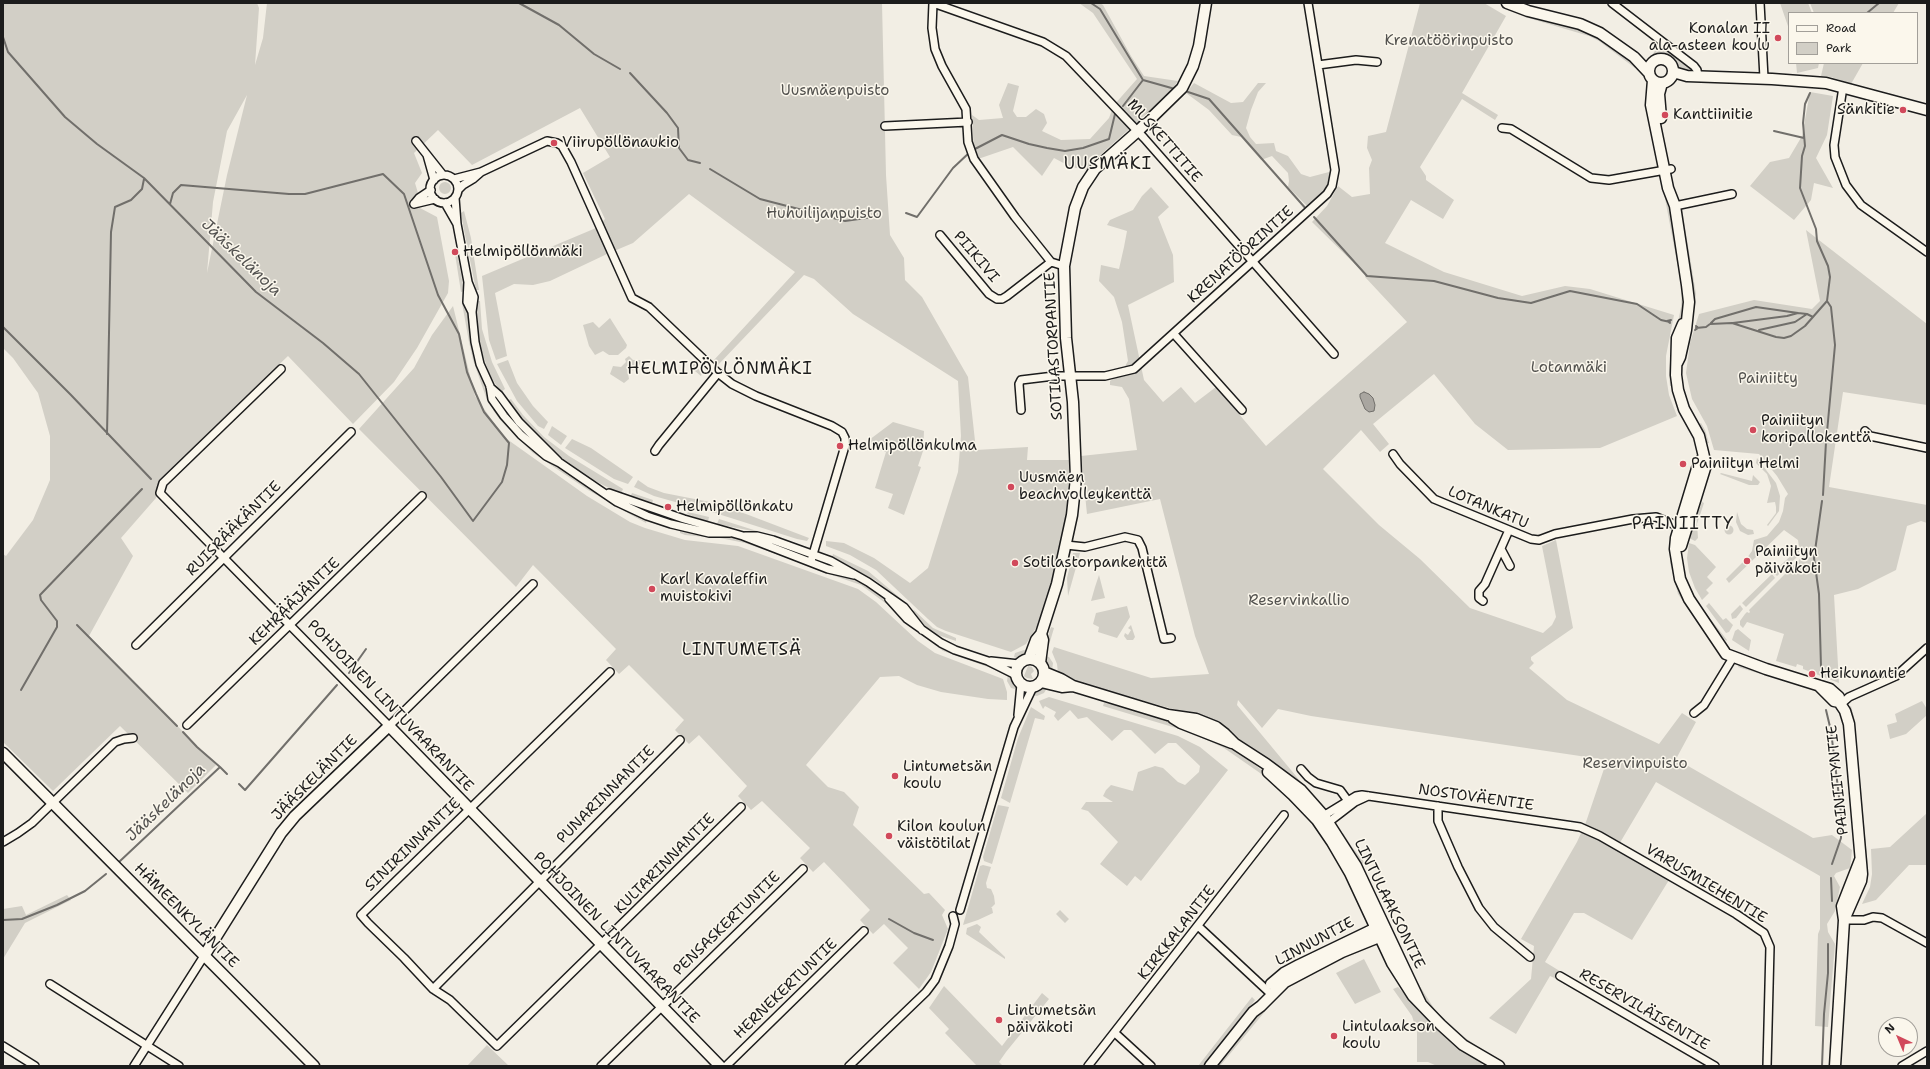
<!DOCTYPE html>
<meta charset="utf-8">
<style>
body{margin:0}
#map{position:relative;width:1930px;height:1069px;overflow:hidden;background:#f2eee4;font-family:"Shantell Sans",sans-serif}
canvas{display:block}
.frame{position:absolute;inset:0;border:4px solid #1c1c1c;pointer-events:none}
.legend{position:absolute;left:1788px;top:12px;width:130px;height:52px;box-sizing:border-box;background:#fbf7ec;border:1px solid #a29f99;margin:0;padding:5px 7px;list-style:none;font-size:12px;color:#1c1c1c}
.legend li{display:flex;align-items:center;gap:8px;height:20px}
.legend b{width:20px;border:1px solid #a29f99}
.north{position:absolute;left:1878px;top:1017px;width:40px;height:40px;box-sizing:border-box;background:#fbf7ec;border:1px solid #a29f99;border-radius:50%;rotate:316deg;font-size:11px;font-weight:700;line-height:16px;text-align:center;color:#1c1c1c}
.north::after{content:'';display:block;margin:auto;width:14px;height:18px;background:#d1495b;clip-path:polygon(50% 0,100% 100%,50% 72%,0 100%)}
</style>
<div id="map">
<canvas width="1930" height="1069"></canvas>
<div class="frame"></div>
<ul class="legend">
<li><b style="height:5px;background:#fbf7ec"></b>Road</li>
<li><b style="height:11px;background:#d2cfc6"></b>Park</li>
</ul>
<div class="north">N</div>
</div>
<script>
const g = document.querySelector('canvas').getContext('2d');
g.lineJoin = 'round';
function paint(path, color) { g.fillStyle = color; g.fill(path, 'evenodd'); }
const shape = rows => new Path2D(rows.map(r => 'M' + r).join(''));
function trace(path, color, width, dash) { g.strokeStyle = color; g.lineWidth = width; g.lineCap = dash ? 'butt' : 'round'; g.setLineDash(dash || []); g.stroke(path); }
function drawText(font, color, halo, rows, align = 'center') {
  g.font = font + ' "Shantell Sans",sans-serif'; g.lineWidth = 3; g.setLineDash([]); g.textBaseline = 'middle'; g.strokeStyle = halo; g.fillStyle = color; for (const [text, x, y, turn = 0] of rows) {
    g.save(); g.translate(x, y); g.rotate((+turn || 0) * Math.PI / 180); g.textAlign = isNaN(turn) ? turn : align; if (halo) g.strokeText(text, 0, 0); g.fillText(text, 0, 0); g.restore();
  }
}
const green = shape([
 [3,3,257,3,259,8,255,65,263,38,267,3,882,3,886,175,890,235,904,258,905,280,922,297,968,377,976,450,1028,447,1027,460,1070,460,1066,522,1052,586,1039,623,1026,644,1011,652,946,631,937,627,928,619,876,570,850,555,826,546,826,541,844,543,874,558,910,583,928,568,958,472,961,436,958,381,853,314,814,279,804,275,718,365,714,360,795,272,689,194,633,243,607,254,550,281,533,285,514,284,495,293,507,356,496,360,489,340,482,276,596,228,605,219,583,173,610,157,580,108,472,165,438,130,414,153,422,173,415,183,418,193,415,200,420,208,437,217,449,281,448,293,417,348,394,382,353,424,288,356,161,479,156,498,121,538,133,556,89,636,216,765,188,793,120,726,53,791,3,742,3,554,6,556,33,520,50,480,50,436,38,393,13,358,3,348],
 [247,95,227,175,207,273,213,202,227,131],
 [1079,3,1100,3,1103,5,1131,56,1144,76,1178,81,1169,94,1099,156,1088,170,1071,167,1054,158,1042,176,1013,147,978,159,974,152,972,115,979,120,1003,118,999,105,1008,83,1019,86,1013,111,1017,117,1026,117,1036,109,1044,114,1047,123,1042,131,1061,140,1090,139,1109,118,1112,110,1116,108,1114,105,1137,79,1093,13],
 [1420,3,1484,3,1506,16,1462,93,1498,115,1495,120,1462,99,1420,167,1426,176,1426,180,1454,200,1443,219,1411,200,1385,243,1444,272,1522,296,1565,286,1590,289,1674,315,1666,356,1666,376,1669,395,1677,416,1600,448,1508,450,1475,424,1434,374,1373,424,1389,444,1380,452,1361,430,1323,469,1379,525,1420,559,1470,608,1543,633,1552,625,1556,617,1542,546,1556,540,1573,628,1531,657,1531,660,1534,663,1529,668,1567,700,1659,744,1682,713,1696,722,1676,759,1813,838,1832,835,1852,850,1850,868,1836,873,1834,876,1840,887,1835,911,1827,924,1828,932,1835,944,1828,1027,1815,1026,1818,934,1820,929,1820,876,1656,782,1621,841,1621,851,1669,880,1632,940,1584,913,1574,913,1545,962,1563,973,1559,980,1550,976,1516,1034,1489,1018,1531,979,1534,946,1521,939,1577,842,1586,822,1607,760,1311,716,1278,709,1262,728,1238,700,1237,705,1315,799,1223,727,1200,717,1195,713,1188,713,1103,690,1077,682,1058,673,1057,664,1052,652,1054,647,1151,678,1209,674,1195,636,1160,499,1087,514,1081,456,1137,450,1129,399,1122,387,1110,385,1110,381,1120,375,1128,361,1122,322,1114,297,1099,281,1101,265,1119,269,1124,247,1127,231,1107,225,1110,220,1133,210,1142,196,1151,187,1169,207,1158,217,1173,255,1174,282,1128,305,1144,380,1163,402,1181,387,1195,403,1216,387,1266,446,1407,322,1365,277,1365,274,1312,222,1327,206,1338,186,1352,197,1370,194,1369,168,1372,160,1367,148,1368,136,1386,132],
 [1780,3,1808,3,1812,13,1789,13,1789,29],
 [1810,3,1899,3,1893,13,1814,13],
 [1525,17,1580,28,1593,34,1637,66,1635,68,1599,41,1589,36],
 [1660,43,1690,65,1691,71,1683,71,1668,56,1663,55,1651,57],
 [1796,63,1819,63,1818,68,1797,73],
 [1824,63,1863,63,1851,84,1831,77,1821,76],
 [1194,83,1231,103,1243,102,1258,83,1266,83,1258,92,1251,110,1246,128,1250,137,1256,144,1274,143,1276,151,1288,156,1301,174,1310,177,1329,172,1332,174,1326,190,1307,206,1288,187,1289,181,1288,173,1272,156,1261,160,1241,137,1232,135,1209,110,1186,93],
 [1810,92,1833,96,1827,135,1816,158,1833,188,1814,183,1811,200,1794,220,1750,186,1770,162,1789,158,1802,136],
 '439 188a6 6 0 1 1 12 0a6 6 0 1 1-12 0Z',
 [1664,193,1671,215,1685,301,1683,313,1676,332,1681,307,1682,289],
 [1681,209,1682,209,1696,294,1695,306,1688,336,1679,216],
 [464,211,471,238,479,290,476,290,464,230,461,213],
 [1806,230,1927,324,1927,405,1843,392,1829,487,1927,505,1927,523,1921,521,1907,526,1896,570,1858,589,1834,595,1839,683,1803,669,1803,666,1797,664,1796,667,1776,661,1784,634,1747,622,1743,628,1740,625,1740,621,1745,614,1747,612,1749,613,1750,612,1749,610,1804,555,1802,546,1798,553,1796,550,1799,547,1798,540,1784,530,1729,583,1726,579,1747,558,1752,551,1754,540,1767,536,1779,522,1783,511,1785,498,1788,494,1777,476,1759,454,1714,450,1707,426,1692,399,1686,373,1690,343,1699,314,1754,300,1812,309,1820,301],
 [455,254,457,254,459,263,464,291,461,292],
 [477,301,480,301,482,329,492,362,505,389,501,392,490,376,481,349,478,328],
 [465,302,477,362,490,398,487,400,473,360,469,342,462,303],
 [453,306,475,396,504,437,587,496,630,522,645,528,685,540,738,546,858,589,876,602,918,641,935,653,1003,679,1007,692,1007,700,988,699,941,692,917,685,899,676,880,677,806,765,828,787,844,792,859,807,853,825,924,894,929,893,945,910,942,915,948,929,931,972,919,989,893,963,908,948,884,924,873,934,860,920,870,910,824,862,813,872,800,858,810,848,762,801,751,810,738,796,747,786,699,735,689,744,675,730,684,720,629,665,619,674,606,660,616,649,533,565,516,587,359,429,414,368,432,335],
 [610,318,627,345,626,348,618,355,609,355,603,351,595,355,589,346,583,325,593,322,599,328],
 [1672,343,1672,386,1670,386,1669,372],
 [629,356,633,360,640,360,641,362,638,367,628,373,629,379,624,383,610,374,613,366,621,367,626,362,625,359],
 [508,360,517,383,533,406,548,422,544,429,538,426,517,401,497,364],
 [693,361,698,369,703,371,701,376,689,366],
 [511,399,523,415,544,437,569,456,623,489,621,494,589,478,557,455,522,421,507,401],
 [496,408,510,427,617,503,616,506,588,490,533,453,501,421,493,410],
 [893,422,924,431,923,451,918,466,921,467,904,515,888,508,893,494,875,488,886,452,873,447,869,440],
 [1701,423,1705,430,1709,443,1707,443,1698,425],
 [552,426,567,436,561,445,548,435],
 [572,439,591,448,633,477,628,484,614,479,565,448],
 [1757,458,1776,483,1780,496,1779,511,1768,526,1767,525,1776,513,1776,507,1775,502,1767,503,1771,486,1767,474,1756,463],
 [1721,473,1752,481,1753,475,1760,482,1758,485,1749,485,1720,474],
 [638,480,648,487,664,493,710,502,707,511,654,496,634,487],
 [632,493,653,500,652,503,630,498],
 [626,501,708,529,658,516,626,503],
 [1702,502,1704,503,1697,524,1698,538,1695,541,1689,538],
 [714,503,746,514,809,538,807,541,797,539,712,512],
 [626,507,647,520,646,523,624,511],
 [688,512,709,517,708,522,687,514],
 [1737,512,1741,524,1747,529,1753,530,1754,534,1748,535,1740,531,1736,522],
 [719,519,757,531,757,532,717,524],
 '1724.5 530a4.5 4.5 0 1 1 9 0a4.5 4.5 0 1 1-9 0Z',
 [680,530,706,533,705,537,685,535,680,533],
 [715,535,735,536,816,566,815,568,745,543,715,537],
 [1670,541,1674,573,1680,592,1718,648,1716,650,1678,594,1670,563],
 [1689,543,1695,545,1716,567,1707,577,1713,583,1706,590,1709,593,1702,600,1695,588,1689,572,1687,558],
 [1073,553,1080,553,1068,596,1067,578],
 [1794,553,1797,557,1777,576,1773,572],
 [833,554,868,571,905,602,904,603,875,580,832,558],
 [827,570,856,579,870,586,882,595,896,611,861,585,826,573],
 [1772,574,1775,578,1746,607,1742,603],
 [1099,575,1105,598,1091,601,1095,587],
 [1709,603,1723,620,1726,618,1733,625,1729,632,1726,633,1706,606],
 [1740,605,1743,609,1736,618,1732,619,1731,614],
 [1127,606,1130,617,1117,638,1098,632,1099,627,1093,624,1096,613],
 [914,610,933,628,956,638,956,641,935,634,928,629,913,611],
 [1705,612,1727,640,1726,641,1716,630,1704,613],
 [905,619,933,641,1003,670,1002,672,943,651,912,628,904,621],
 [1131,625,1135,637,1133,640,1127,640,1124,636,1125,633,1128,635,1131,630,1128,628],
 [1051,627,1054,628,1049,645,1046,649,1044,648],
 [1738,629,1751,640,1749,651,1732,640,1735,631],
 [1024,650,1027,651,1026,655,1019,659,1014,657,1015,653],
 [1045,656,1049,657,1053,663,1052,670,1045,663],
 [1739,665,1746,666,1815,689,1754,672,1738,667],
 [1028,666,1032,667,1034,671,1031,674,1033,679,1027,678,1024,676],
 [1008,675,1016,683,1015,689,1011,688,1007,681],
 [1041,687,1047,688,1044,693,1037,696,1033,695,1034,691],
 [1049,697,1178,736,1200,747,1228,770,1141,881,1135,876,1127,886,1100,864,1118,842,1088,811,1081,809,1086,802,1113,802,1103,796,1106,790,1111,785,1133,791,1138,772,1155,766,1163,768,1178,782,1185,785,1199,772,1200,766,1176,743,1168,743,1155,754,1131,730,1124,730,1112,741,1087,717,1078,719,1070,710,1058,721,1054,716,1056,712,1045,706,1043,709,1039,701],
 [1922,701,1927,709,1926,716,1906,734,1890,739,1887,725,1897,722,1895,714],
 [1104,703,1120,705,1169,720,1197,732,1196,734,1103,706],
 [1851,706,1854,717,1868,867,1866,882,1858,900,1856,899,1861,888,1852,722,1848,707],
 [1031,707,1045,716,1044,720,1035,718,1010,803,1001,798,1018,738],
 [1201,734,1223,743,1236,750,1269,776,1323,834,1321,836,1303,813,1260,773,1224,748,1201,737],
 [998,805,1009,807,992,864,984,861,983,857],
 [1927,813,1927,865,1909,865,1876,900,1862,904,1870,887,1872,874,1871,849,1890,847],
 [1343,833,1352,847,1365,863,1362,864,1350,849,1341,835],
 [983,865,991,867,986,883,987,888,991,889,994,896,995,904,991,908,992,908,993,913,978,920,963,925,980,866],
 [67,895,71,900,25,923,3,959,3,909,22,906,26,915],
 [1060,910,1069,919,1065,923,1056,914],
 [1385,914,1416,980,1435,1010,1464,1037,1487,1053,1486,1055,1462,1039,1434,1011,1421,995,1382,916],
 [977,924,981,927,979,932,1005,957,1005,959,966,934,967,928],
 [1364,959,1381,992,1355,1004,1336,973],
 [944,986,1002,1046,1042,993,1049,999,1006,1052,999,1062,1003,1066,977,1066,945,1033,949,1029,929,1008],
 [1398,987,1442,1033,1483,1062,1481,1066,1437,1066,1428,1062,1417,1062,1417,1032,1412,1016,1393,989],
 [1252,997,1255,1000,1232,1032,1204,1066,1198,1066],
 [1264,1006,1267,1009,1220,1066,1217,1066,1218,1062],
 [487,1045,509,1066,467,1066]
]);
const water = shape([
 [1364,392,1369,394,1373,398,1375,405,1374,411,1369,412,1365,409,1360,397,1360,394,1364,392]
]);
const stream = shape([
 [519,3,559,25,594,54,620,69],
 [1091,3,1100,9,1143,80],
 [1867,13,1879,3],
 [3,37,8,52,65,117,97,144,144,178,256,292,323,343,359,374,441,477,473,521,502,482,507,465,509,443,484,412,476,394,467,372,459,334,438,295,404,194,383,174,305,194,289,194,181,185,173,193,170,204],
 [630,73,667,113,678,128,679,148,688,160,700,163],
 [1188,92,1209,99,1307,210],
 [1123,106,1143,80,1175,89],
 [1774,131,1804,138],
 [973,150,1002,135,1029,144,1047,148,1065,151,1083,148,1109,139,1115,114],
 [710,169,760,199,845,221,880,216],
 [906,213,917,217,953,168,970,152],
 [1314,217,1367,276,1434,281,1498,298,1531,303,1570,291,1637,304,1661,320,1670,322],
 [1827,301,1831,307,1835,345,1827,432],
 [1670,323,1667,321,1671,320],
 [1711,323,1715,319,1756,307,1798,313],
 [1733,323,1787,316,1798,313,1807,314,1813,317],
 [3,327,71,395,151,479],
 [1696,328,1706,327,1710,324,1732,323,1776,337,1784,338,1791,336,1805,326,1827,301,1830,277,1828,266,1817,241,1816,229,1800,188,1802,156,1805,146,1803,123,1805,104,1810,93],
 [1695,330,1698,328,1696,326],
 [1759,330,1795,322,1807,314],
 [107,434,111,232,115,207,131,200,142,189,144,179],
 [1823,495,1826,442],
 [77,625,177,726],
 [1821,667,1819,594,1814,558,1822,501],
 [349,673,366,649],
 [21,690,57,627,57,621,41,600,40,595,142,489],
 [1826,710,1831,731,1841,813,1841,838,1832,864],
 [183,732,197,747,220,767],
 [239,784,245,790,337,685],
 [119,862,220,767,227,774],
 [1831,878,1832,901],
 [889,919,914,933,933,940],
 [3,920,22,919,57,905,85,891,106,874],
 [1822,1066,1824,1014,1828,973,1828,944]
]);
const street = shape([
 [933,3,1043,42,1066,56,1144,138,1334,354],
 [933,3,932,28,935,49,942,66,966,109,968,142,974,159,1015,217,1051,262,1064,266],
 [1612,3,1694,66,1697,70,1698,76],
 [1760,3,1764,78],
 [1318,65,1356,60,1377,62],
 [1843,87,1834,145,1835,157,1846,185,1861,205,1927,252],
 [885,126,968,122],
 [1502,128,1511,129,1591,178,1609,180,1671,169],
 [416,141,443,175],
 [427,155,434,180],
 '430 189a14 14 0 1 1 28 0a14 14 0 1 1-28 0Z',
 [454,179,481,172,547,141,557,143,562,146,571,162,632,298,649,307,718,373,732,384,756,396,832,426,842,432,845,438,845,446,811,561],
 [458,190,463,185,473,179,481,172],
 [455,198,457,224,468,282,467,302,472,312],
 [445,203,457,224],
 [414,204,419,198,431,190],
 [414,204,435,199],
 [1675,206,1732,194],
 [940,235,989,294,997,299,1002,299,1007,296,1051,262],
 [468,282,474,297,472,312,475,342,480,364,490,386,492,399,504,416,521,435,546,456,560,463,617,502,647,516,671,524,709,533,730,533],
 [1174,334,1242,410],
 [281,369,163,483,160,493,389,726,533,584],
 [490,387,499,395,519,422,558,461],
 [1021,410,1019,384,1021,380,1054,376,1105,376,1134,369,1327,194,1332,186,1335,170,1308,3],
 [1865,431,1870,436,1927,448],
 [655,451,659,445,718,373],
 [1393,454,1400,464,1434,499,1531,539,1539,540,1555,534,1633,519,1656,517,1683,528],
 [609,493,684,519,743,536,828,569,854,575],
 [745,536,757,536,773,540,831,561,868,582,904,607,922,630],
 [1066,545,1085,547,1125,537,1138,540,1142,548,1164,639,1171,638],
 [1501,549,1510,566],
 [889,599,907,619,941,643,955,650,988,661,1016,675],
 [1483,601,1479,598,1479,591,1485,584,1509,530],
 [136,645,351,432],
 [991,661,1019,664],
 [610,672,361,915,368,923,404,958,433,989,450,1000,497,1046,741,807],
 [1841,704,1849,697,1896,676,1927,648],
 [1694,713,1704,705,1734,656],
 [1018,715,1021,684],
 [187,725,422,496],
 [1301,769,1308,777,1316,783,1340,790,1351,805],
 [1438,806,1438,821,1458,867,1479,908,1494,927,1530,957],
 [1320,818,1356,796,1362,795,1580,827,1600,836,1736,914,1764,933,1770,947,1767,1066],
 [1325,825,1355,802,1368,796],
 [3,842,18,833,32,823,115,742,124,739,133,738],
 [960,910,1014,727,1033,687],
 [1844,920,1864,920,1873,917,1882,918,1927,943],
 [1198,926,1271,994],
 [1560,976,1715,1066],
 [50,984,179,1066],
 [433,989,680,740],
 [1115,1033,1151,1066],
 [3,1046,35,1066],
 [134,1066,204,956],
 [601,1066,803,869],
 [726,1066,864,931],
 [849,1066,926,992,935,980,949,946,955,924,953,916],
 [1088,1066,1284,815],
 [1902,1066,1927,1051]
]);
const secondary = shape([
 [1507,3,1528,11,1580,24,1600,33,1634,57,1649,73],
 '1649 71a12 12 0 1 1 24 0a12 12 0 1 1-24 0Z',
 [1673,72,1687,76,1772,79,1826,83,1927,110],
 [1653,80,1651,105,1668,188,1675,206,1687,285,1689,302,1686,330,1680,357,1677,363],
 [1661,118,1659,94,1662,83],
 [1703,458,1699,462,1676,538,1675,549,1680,579,1689,599,1726,654,1766,669,1830,689,1839,697,1839,702,1845,711,1849,724,1862,874,1861,881,1844,920],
 [1681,546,1706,465,1699,436,1684,409,1678,390,1676,375,1677,338,1683,324],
 [1029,659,1036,640,1041,634,1057,584,1072,515,1076,478,1073,402,1066,338,1064,266,1075,208,1083,187,1095,169,1138,131,1182,88,1193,66,1199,46,1206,3],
 '1016 673a14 14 0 1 1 28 0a14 14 0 1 1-28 0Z',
 [1040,663,1043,640,1041,634],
 [1044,672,1061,679,1073,686,1168,715,1196,719,1216,727,1225,734,1235,744,1266,764,1301,790,1324,816,1356,866,1421,1004],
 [1041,682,1062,687,1072,686],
 [1819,686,1834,701,1839,702],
 [1173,718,1181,723,1232,743],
 [3,753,314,1066],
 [1268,772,1293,795,1317,820,1332,842,1350,873,1392,963,1413,996,1441,1025,1463,1045,1499,1066],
 [204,956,281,833,295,816,389,726,720,1066],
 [1271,984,1284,973,1299,965,1380,926],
 [1210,1066,1253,1012,1261,1006,1285,982,1342,952,1384,935],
 [1835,1066,1844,920,1842,906,1860,860]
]);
const markers = [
 [1778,38,4,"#d1495b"],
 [1903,110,4,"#d1495b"],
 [1665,115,4,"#d1495b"],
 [554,143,4,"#d1495b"],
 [455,252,4,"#d1495b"],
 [1753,430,4,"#d1495b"],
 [840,446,4,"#d1495b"],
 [1683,464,4,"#d1495b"],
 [1011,487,4,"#d1495b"],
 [668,507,4,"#d1495b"],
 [1747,561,4,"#d1495b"],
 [1015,563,4,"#d1495b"],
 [652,589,4,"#d1495b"],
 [1812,674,4,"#d1495b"],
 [895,776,4,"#d1495b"],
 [889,836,4,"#d1495b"],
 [999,1020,4,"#d1495b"],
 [1334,1036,4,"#d1495b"]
];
const poiNames = [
 ["Konalan II",1770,29,"right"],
 ["ala-asteen koulu",1770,46,"right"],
 ["Sänkitie",1895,110,"right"],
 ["Kanttiinitie",1673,115],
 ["Viirupöllönaukio",562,143],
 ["Helmipöllönmäki",463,252],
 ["Painiityn",1761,421],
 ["koripallokenttä",1761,438],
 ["Helmipöllönkulma",848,446],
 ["Painiityn Helmi",1691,464],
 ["Uusmäen",1019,478],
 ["beachvolleykenttä",1019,495],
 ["Helmipöllönkatu",676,507],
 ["Painiityn",1755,552],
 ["päiväkoti",1755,569],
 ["Sotilastorpankenttä",1023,563],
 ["Karl Kavaleffin",660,580],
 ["muistokivi",660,597],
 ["Heikunantie",1820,674],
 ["Lintumetsän",903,767],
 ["koulu",903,784],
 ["Kilon koulun",897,827],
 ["väistötilat",897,844],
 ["Lintumetsän",1007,1011],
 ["päiväkoti",1007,1028],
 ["Lintulaakson",1342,1027],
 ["koulu",1342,1044]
];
const parkNames = [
 ["Krenatöörinpuisto",1449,41],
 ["Uusmäenpuisto",835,91],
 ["Huhuilijanpuisto",824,214],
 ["Lotanmäki",1569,368],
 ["Painiitty",1768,379],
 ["Reservinkallio",1299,601],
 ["Reservinpuisto",1635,764]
];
const streetNames = [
 ["MUSKETTITIE",1164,141,49],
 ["KRENATÖÖRINTIE",1241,255,-42],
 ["PIIKIVI",976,257,50],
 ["SOTILASTORPANTIE",1054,346,-93],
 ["LOTANKATU",1488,508,23],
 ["RUISRÄÄKÄNTIE",234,529,-45],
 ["KEHRÄÄJÄNTIE",295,602,-44],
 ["POHJOINEN LINTUVAARANTIE",390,706,46],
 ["JÄÄSKELÄNTIE",315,778,-45],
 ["PAINIITYNTIE",1838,780,-96],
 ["PUNARINNANTIE",606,795,-45],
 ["NOSTOVÄENTIE",1476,798,8],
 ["SINIRINNANTIE",413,845,-44],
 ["KULTARINNANTIE",665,864,-45],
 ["VARUSMIEHENTIE",1706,884,31],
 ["LINTULAAKSONTIE",1389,904,64],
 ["HÄMEENKYLÄNTIE",186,916,45],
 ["PENSASKERTUNTIE",727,924,-44],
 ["KIRKKALANTIE",1177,933,-52],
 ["POHJOINEN LINTUVAARANTIE",616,938,46],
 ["LINNUNTIE",1315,942,-28],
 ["HERNEKERTUNTIE",786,989,-44],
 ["RESERVILÄISENTIE",1644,1010,30]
];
const waterNames = [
 ["Jääskelänoja",241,258,44],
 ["Jääskelänoja",166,803,-44]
];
const quarterNames = [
 ["UUSMÄKI",1108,165],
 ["HELMIPÖLLÖNMÄKI",720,370],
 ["PAINIITTY",1683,525],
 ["LINTUMETSÄ",742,651]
];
paint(green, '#d2cfc6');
paint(water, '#a9a6a0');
trace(water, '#716f6b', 1);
trace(stream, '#716f6b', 2);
trace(street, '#1c1c1c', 10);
trace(secondary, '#1c1c1c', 13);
trace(street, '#fbf7ec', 7);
trace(secondary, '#fbf7ec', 10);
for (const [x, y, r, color] of markers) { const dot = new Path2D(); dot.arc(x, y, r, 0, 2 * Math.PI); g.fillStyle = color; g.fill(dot); trace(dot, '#fbf7ec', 1.5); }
drawText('15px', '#1c1c1c', '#fbf7ec', poiNames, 'left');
drawText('15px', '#53524f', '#fbf7ec', parkNames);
drawText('15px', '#1c1c1c', '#fbf7ec', streetNames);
drawText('italic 16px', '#545351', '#fbf7ec', waterNames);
g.letterSpacing = '1px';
drawText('17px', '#1c1c1c', '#fbf7ec', quarterNames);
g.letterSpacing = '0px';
</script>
